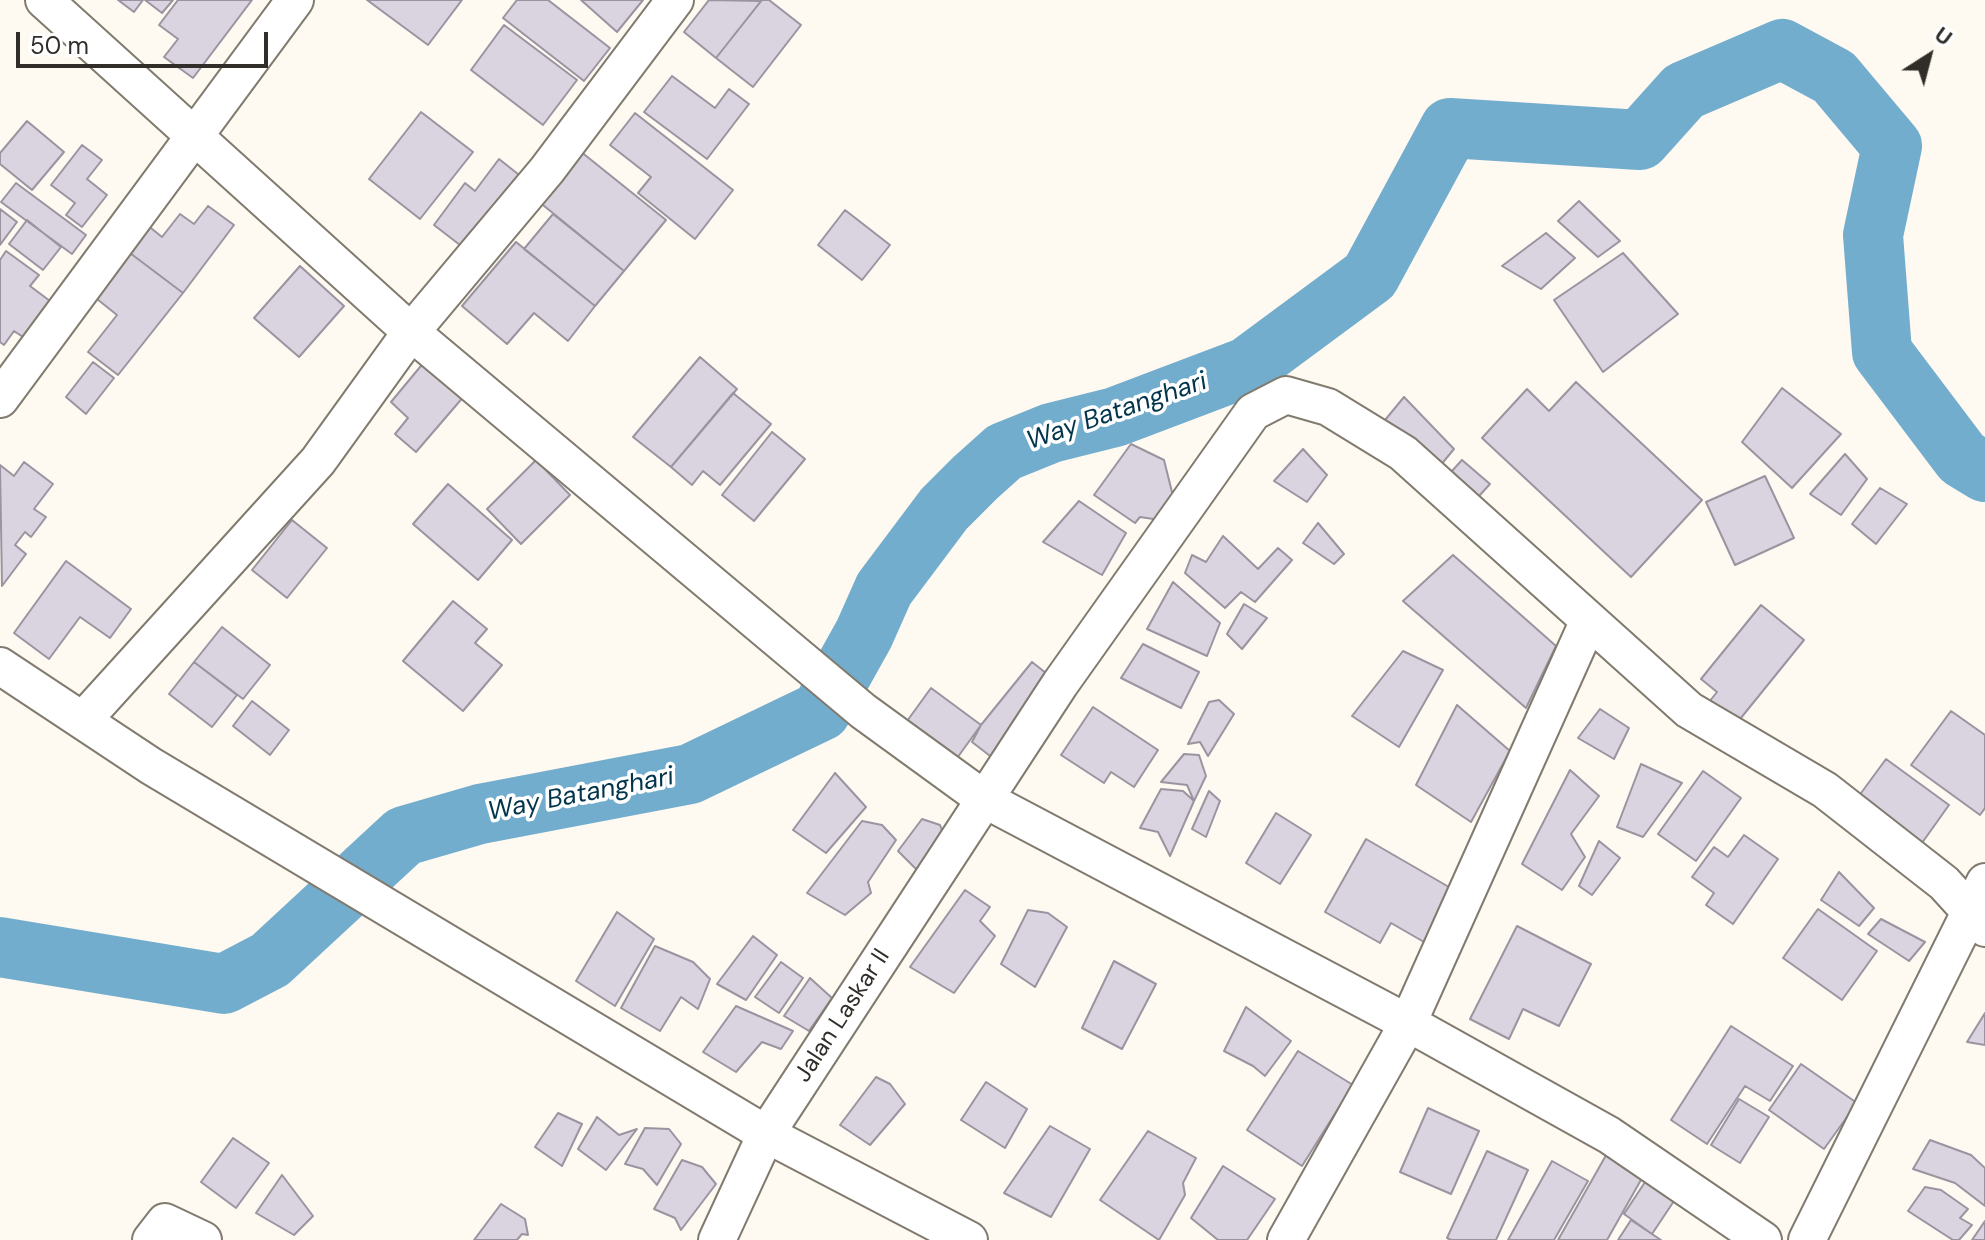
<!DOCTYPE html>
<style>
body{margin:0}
#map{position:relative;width:1985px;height:1240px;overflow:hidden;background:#fef9f1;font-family:"DM Sans",sans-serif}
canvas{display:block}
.north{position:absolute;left:1889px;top:16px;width:80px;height:80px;-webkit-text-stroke:6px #fff;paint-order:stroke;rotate:36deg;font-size:22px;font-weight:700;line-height:32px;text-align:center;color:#312e29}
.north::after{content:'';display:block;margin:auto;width:28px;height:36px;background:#312e29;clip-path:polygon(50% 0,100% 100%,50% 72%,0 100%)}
.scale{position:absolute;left:16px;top:32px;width:252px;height:36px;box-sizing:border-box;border:4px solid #312e29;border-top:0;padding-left:10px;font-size:24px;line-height:28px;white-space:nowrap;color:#312e29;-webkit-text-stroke:6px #fff;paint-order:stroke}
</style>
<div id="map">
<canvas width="1985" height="1240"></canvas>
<div class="north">U</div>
<div class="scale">50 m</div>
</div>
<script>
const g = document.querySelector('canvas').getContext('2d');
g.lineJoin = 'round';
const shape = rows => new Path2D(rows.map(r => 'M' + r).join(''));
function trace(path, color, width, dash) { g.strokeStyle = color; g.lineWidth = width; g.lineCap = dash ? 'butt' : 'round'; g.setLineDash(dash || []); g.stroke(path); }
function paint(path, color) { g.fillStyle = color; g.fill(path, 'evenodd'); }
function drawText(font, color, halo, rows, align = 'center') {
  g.font = font + ' "DM Sans",sans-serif'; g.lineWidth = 7; g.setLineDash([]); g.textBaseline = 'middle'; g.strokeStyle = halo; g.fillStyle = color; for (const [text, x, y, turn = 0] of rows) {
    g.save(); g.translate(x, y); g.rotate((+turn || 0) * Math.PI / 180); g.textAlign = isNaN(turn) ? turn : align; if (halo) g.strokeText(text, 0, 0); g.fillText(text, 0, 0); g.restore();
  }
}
const river = shape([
 [0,947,224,984,270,960,404,836,480,814,690,774,821,711,864,634,884,589,944,509,975,478,1004,452,1051,433,1115,417,1247,367,1370,276,1450,128,1640,140,1684,91,1782,49,1834,77,1892,146,1873,235,1882,352,1962,458,1985,472]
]);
const building = shape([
 [118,0,143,0,134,12,118,0],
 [145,0,173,0,162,13,145,0],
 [178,0,252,0,193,78,164,57,178,39,159,25,178,0],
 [367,0,462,0,428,45,367,0],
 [517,0,548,0,610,48,584,81,503,18,517,0],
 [581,0,643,0,617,32,581,0],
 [709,0,761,1,716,58,684,32,709,0],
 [769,0,801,25,753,87,716,58,762,0,769,0],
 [504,25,577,80,543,125,471,70,504,25],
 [672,76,715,108,729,89,749,104,707,159,644,112,672,76],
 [421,112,473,152,420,219,369,179,421,112],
 [635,113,733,190,695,239,638,193,651,177,610,145,635,113],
 [27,121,64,152,32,190,0,164,0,153,27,121],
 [82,145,102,160,87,179,107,195,82,227,66,215,75,203,51,185,82,145],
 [580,151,666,220,624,271,538,201,580,151],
 [499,159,523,178,469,252,434,225,465,183,475,191,499,159],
 [16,183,86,235,72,254,1,202,16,183],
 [1579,201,1620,241,1598,257,1558,221,1579,201],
 [208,206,234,225,183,293,126,250,146,224,162,237,180,214,194,224,208,206],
 [0,209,17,222,0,245,0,209],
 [845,210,890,245,862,280,818,245,845,210],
 [553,214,624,271,595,306,524,249,553,214],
 [27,220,61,247,43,270,9,244,27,220],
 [1546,233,1575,258,1541,289,1502,266,1546,233],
 [516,242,595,306,568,341,534,313,507,344,462,306,516,242],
 [126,250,183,293,118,375,88,352,117,315,92,295,126,250],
 [6,251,39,275,30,286,50,301,23,337,14,331,4,345,0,342,0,260,6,251],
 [1623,253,1678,314,1603,372,1554,300,1623,253],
 [300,266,344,306,299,357,254,318,300,266],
 [700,357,737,389,671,467,633,437,700,357],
 [425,361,465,395,416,452,395,434,408,418,391,402,425,361],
 [93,362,114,378,86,414,66,397,93,362],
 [1576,382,1702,500,1631,577,1482,438,1527,389,1549,411,1576,382],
 [1782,388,1841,434,1792,488,1742,442,1782,388],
 [733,393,771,424,720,485,703,471,692,485,671,467,733,393],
 [1404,397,1454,449,1435,472,1376,431,1404,397],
 [772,432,805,459,754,521,722,495,772,432],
 [1131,444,1164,460,1174,500,1160,520,1140,517,1135,523,1094,495,1131,444],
 [1303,449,1327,475,1307,502,1274,481,1303,449],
 [1845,454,1867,479,1841,515,1810,494,1845,454],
 [536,460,570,495,521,544,487,509,536,460],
 [1462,460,1490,484,1469,507,1441,483,1462,460],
 [24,462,53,484,34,509,46,517,31,537,25,532,15,545,26,554,2,586,0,465,14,476,24,462],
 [1765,476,1794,538,1735,565,1706,502,1765,476],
 [448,484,512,540,478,580,413,524,448,484],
 [1880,488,1907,504,1876,544,1852,524,1880,488],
 [1079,501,1126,533,1102,575,1043,542,1079,501],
 [292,520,327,548,287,598,252,570,292,520],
 [1318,523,1344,554,1334,564,1303,543,1318,523],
 [1223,536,1258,569,1278,548,1292,560,1255,602,1241,592,1225,608,1185,573,1192,555,1206,562,1223,536],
 [1453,555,1556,646,1526,708,1403,601,1453,555],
 [66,561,131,609,110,638,80,617,49,659,14,633,66,561],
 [1173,582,1220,623,1207,656,1147,629,1173,582],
 [453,601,487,629,475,643,502,665,463,711,403,661,453,601],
 [1244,604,1267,618,1242,649,1227,634,1244,604],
 [1761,605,1804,640,1732,729,1705,707,1717,692,1701,679,1761,605],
 [222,627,270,665,243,699,194,662,222,627],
 [1143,644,1199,672,1181,708,1121,678,1143,644],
 [1403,651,1443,670,1399,747,1352,716,1403,651],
 [194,662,237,695,212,727,169,694,194,662],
 [1032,662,1060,684,994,759,972,742,981,725,1032,662],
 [931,688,981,725,952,765,902,728,931,688],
 [1219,700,1234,714,1208,756,1200,742,1188,744,1209,702,1219,700],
 [252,701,289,730,270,755,233,726,252,701],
 [1457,705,1510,751,1471,822,1416,785,1457,705],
 [1093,707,1158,750,1134,787,1111,772,1104,783,1061,755,1093,707],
 [1600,709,1629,728,1614,759,1578,738,1600,709],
 [1951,711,1985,735,1985,808,1980,815,1911,765,1951,711],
 [1184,754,1199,755,1206,776,1194,801,1187,785,1161,782,1184,754],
 [1886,759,1949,805,1917,850,1853,804,1886,759],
 [1641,764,1682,783,1643,837,1617,827,1641,764],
 [1570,770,1599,796,1571,834,1585,857,1562,890,1522,864,1570,770],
 [1703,771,1741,798,1696,861,1658,834,1703,771],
 [835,773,866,807,826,853,793,830,835,773],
 [1161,789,1183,791,1194,801,1170,856,1158,832,1140,828,1161,789],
 [1209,791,1220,801,1206,837,1192,829,1209,791],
 [1276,813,1311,835,1280,884,1246,863,1276,813],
 [922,819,940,825,947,844,924,877,898,851,922,819],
 [862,821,882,825,896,840,868,882,871,893,845,915,807,893,862,821],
 [1744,835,1778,859,1733,924,1706,905,1714,893,1692,877,1714,847,1728,857,1744,835],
 [1366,839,1461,894,1431,946,1391,923,1380,943,1325,912,1366,839],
 [1599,841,1620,858,1592,895,1579,886,1599,841],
 [1839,872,1874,908,1859,926,1821,900,1839,872],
 [965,890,990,907,980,921,995,936,954,993,910,967,965,890],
 [1818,909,1877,951,1842,1000,1783,958,1818,909],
 [1028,910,1048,913,1067,927,1035,987,1001,964,1028,910],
 [617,912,654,939,615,1006,576,981,617,912],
 [1881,919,1925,942,1909,961,1868,934,1881,919],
 [1517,926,1591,964,1559,1026,1523,1009,1509,1039,1470,1019,1517,926],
 [753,936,777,955,746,1000,717,984,753,936],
 [655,946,693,962,710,979,698,1009,681,997,660,1031,621,1008,655,946],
 [1114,961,1156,984,1122,1049,1082,1028,1114,961],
 [781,962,803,978,779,1013,755,997,781,962],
 [810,978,832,998,809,1031,784,1016,810,978],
 [736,1006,793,1031,781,1049,762,1042,736,1072,703,1052,736,1006],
 [1246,1007,1291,1041,1265,1076,1253,1066,1224,1051,1246,1007],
 [1985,1013,1985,1045,1967,1042,1985,1013],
 [1731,1026,1793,1066,1770,1101,1745,1086,1707,1144,1671,1120,1731,1026],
 [1298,1051,1353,1085,1302,1166,1247,1130,1298,1051],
 [1801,1064,1857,1103,1824,1149,1769,1110,1801,1064],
 [876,1077,890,1084,905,1104,870,1145,840,1125,876,1077],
 [986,1082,1027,1109,1005,1148,961,1120,986,1082],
 [1739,1099,1769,1117,1740,1163,1711,1145,1739,1099],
 [1428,1108,1479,1131,1451,1194,1400,1172,1428,1108],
 [558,1113,582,1124,562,1166,535,1147,558,1113],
 [597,1117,619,1135,637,1129,606,1170,578,1149,597,1117],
 [1050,1126,1090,1149,1051,1217,1004,1193,1050,1126],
 [645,1128,669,1129,681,1144,657,1185,643,1169,625,1164,645,1128],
 [1148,1131,1196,1158,1183,1183,1185,1195,1159,1240,1100,1200,1148,1131],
 [233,1138,269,1163,236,1208,201,1182,233,1138],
 [1930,1140,1971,1155,1985,1168,1985,1206,1955,1183,1913,1169,1930,1140],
 [1609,1150,1646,1171,1607,1240,1558,1240,1609,1150],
 [1487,1151,1528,1170,1496,1240,1451,1240,1447,1238,1487,1151],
 [682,1160,702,1167,716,1184,681,1230,675,1218,654,1209,682,1160],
 [1552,1161,1588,1181,1554,1240,1508,1240,1552,1161],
 [1223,1166,1275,1199,1247,1240,1218,1240,1191,1218,1223,1166],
 [1651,1173,1680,1192,1652,1234,1624,1214,1651,1173],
 [282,1175,313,1216,294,1235,256,1213,282,1175],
 [1925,1187,1941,1190,1968,1209,1960,1218,1972,1225,1959,1240,1953,1240,1908,1211,1925,1187],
 [501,1204,525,1219,528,1235,522,1234,517,1240,474,1240,501,1204],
 [1631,1220,1661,1240,1618,1240,1631,1220],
 [1985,1221,1985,1240,1972,1240,1985,1221]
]);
const street = shape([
 [44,0,411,332,863,711,984,799,1408,1023,1609,1135,1763,1240],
 [0,399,295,0],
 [0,666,151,766,766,1134,969,1240],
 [84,719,318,461,411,332,547,170,675,0],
 [151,1240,165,1222,203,1240],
 [717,1240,766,1134,1060,684,1253,412,1286,395,1328,407,1403,453,1689,710,1825,790,1944,883,1985,928],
 [1286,1240,1408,1023,1589,620],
 [1807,1240,1985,882]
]);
const streetNames = [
 ["Jalan Laskar II",843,1016,-57]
];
const waterNames = [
 ["Way Batanghari",1117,412,-19],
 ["Way Batanghari",581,795,-11]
];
trace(river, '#73adcd', 60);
paint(building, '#dad3e0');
trace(building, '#9b94a0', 2);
trace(street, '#817a6e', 40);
trace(street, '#fff', 36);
drawText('24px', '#312e29', '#fff', streetNames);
drawText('italic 26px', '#02354c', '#fff', waterNames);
</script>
